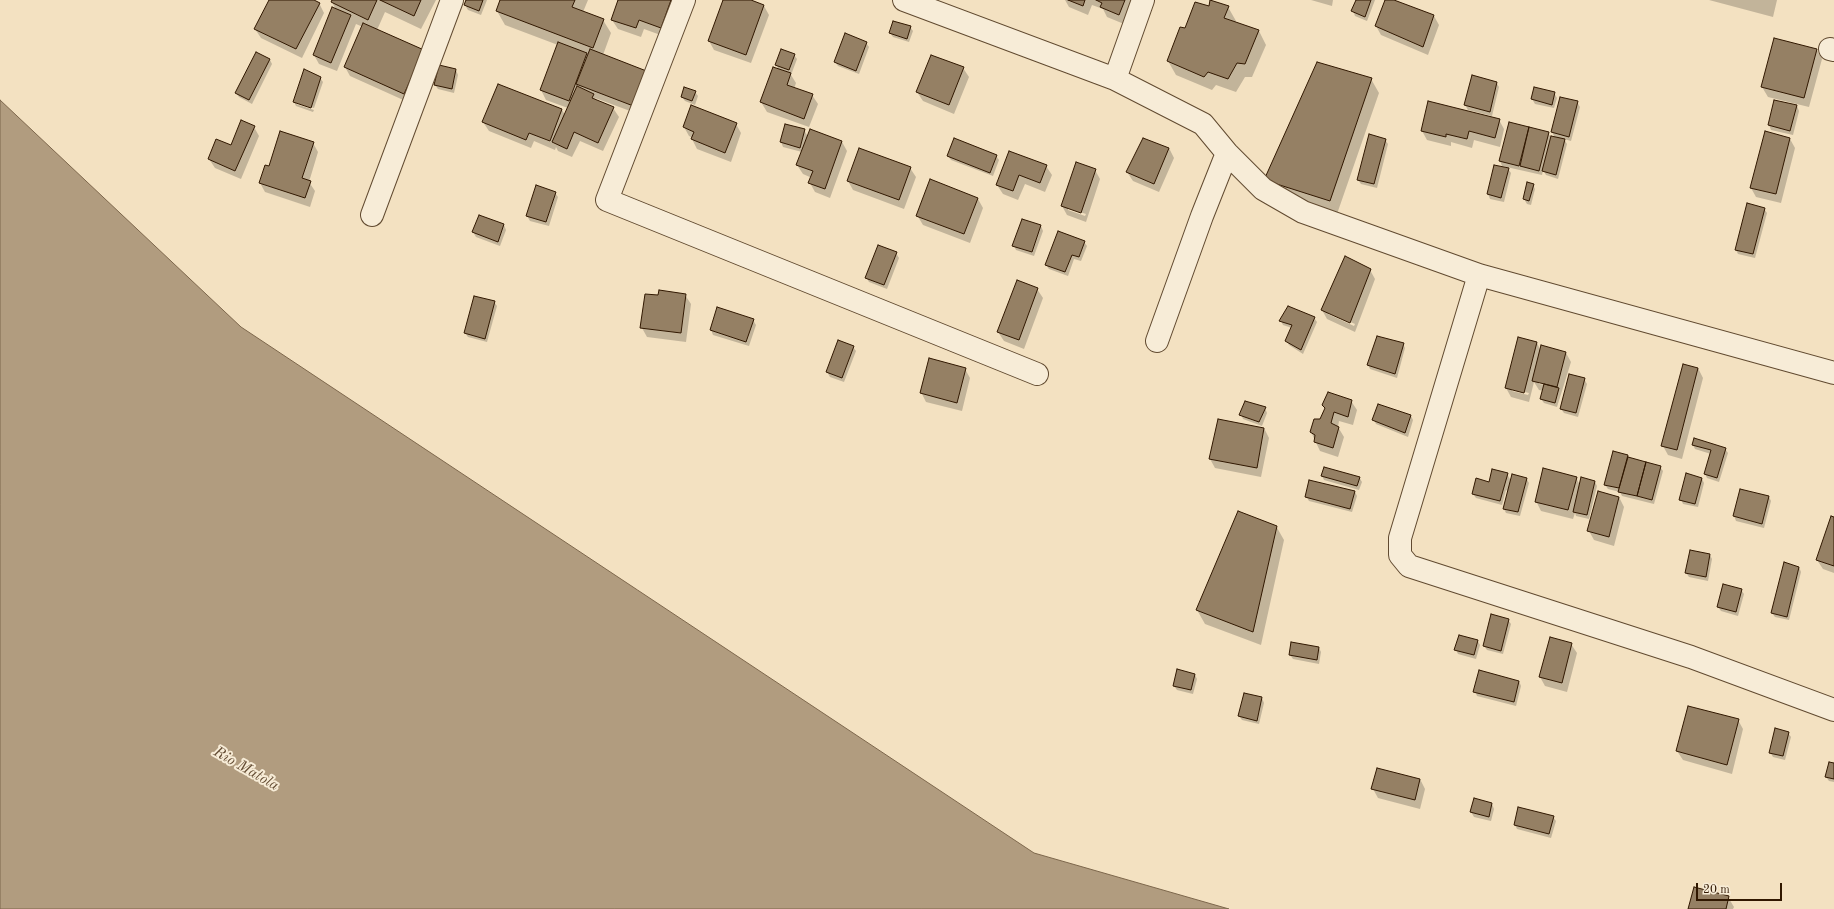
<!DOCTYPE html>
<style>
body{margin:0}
#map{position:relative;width:1834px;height:909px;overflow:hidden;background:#f3e1c1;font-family:"Old Standard TT",serif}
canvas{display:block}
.scale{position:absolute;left:1696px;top:883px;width:86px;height:18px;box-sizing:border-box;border:2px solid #301700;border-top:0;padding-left:5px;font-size:12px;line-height:14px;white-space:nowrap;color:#301700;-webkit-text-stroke:3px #f7ecd7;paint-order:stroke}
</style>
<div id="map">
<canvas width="1834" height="909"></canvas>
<div class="scale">20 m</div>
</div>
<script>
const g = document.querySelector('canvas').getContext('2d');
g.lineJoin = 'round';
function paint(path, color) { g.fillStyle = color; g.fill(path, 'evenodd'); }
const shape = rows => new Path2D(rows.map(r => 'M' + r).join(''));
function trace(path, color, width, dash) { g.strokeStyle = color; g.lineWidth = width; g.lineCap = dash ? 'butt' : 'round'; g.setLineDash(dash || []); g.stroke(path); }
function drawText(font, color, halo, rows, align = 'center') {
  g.font = font + ' "Old Standard TT",serif'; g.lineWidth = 4; g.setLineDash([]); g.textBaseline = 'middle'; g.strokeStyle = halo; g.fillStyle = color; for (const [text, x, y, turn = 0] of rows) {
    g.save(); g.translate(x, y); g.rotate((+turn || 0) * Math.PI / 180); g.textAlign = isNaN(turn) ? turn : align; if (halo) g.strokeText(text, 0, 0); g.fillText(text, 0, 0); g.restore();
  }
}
const water = shape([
 [0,100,241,327,1034,853,1229,909,0,909,0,100]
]);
const shadow = shape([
 [270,0,312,0,319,3,324,13,302,58,261,38,255,29],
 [333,0,436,0,421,29,385,12,377,30,423,50,410,103,350,76,345,67,363,27,356,24,337,71,319,64,314,55,336,10,332,2],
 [467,0,487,0,481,15,468,10,465,5],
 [502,0,588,0,583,12,603,20,611,33,603,55,641,115,595,98,597,101,613,108,619,117,603,151,580,141,572,157,558,151,556,147,555,150,534,141,531,148,489,131,483,122,498,85,562,110,565,115,568,108,546,100,541,90,558,45,505,25,497,11],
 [619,0,678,0,666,37,644,29,641,37,618,29,612,20],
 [724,0,748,0,764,6,769,15,751,63,714,50,709,41],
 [1065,0,1134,0,1124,24,1107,17,1103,9,1092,5,1088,15,1069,7],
 [1311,0,1333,0,1332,6],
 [1357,0,1375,0,1367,21,1355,16,1353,11],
 [1386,0,1391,0,1434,16,1439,25,1428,55,1381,35,1376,26],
 [1709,0,1777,0,1773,17],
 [1210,7,1228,7,1236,21,1235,23,1259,31,1266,45,1252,77,1245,77,1236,92,1216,85,1212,90,1176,75,1168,61,1185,29],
 [910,27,913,31,909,42,893,37,890,33],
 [866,43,869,47,859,74,838,66,835,62],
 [1817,50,1822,59,1809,107,1768,97,1762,87],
 [794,55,797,59,791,75,796,83,794,89,812,95,818,104,809,127,767,112,761,102,779,70,776,65],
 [270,60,272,64,252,104,239,97,236,93],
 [963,68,969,77,954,114,923,101,917,92],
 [456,70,458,75,454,93,438,89,435,85],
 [1472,76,1496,82,1499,87,1492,116,1468,110,1465,105],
 [320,78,323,82,314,108,296,102,296,104,314,110,313,112,296,106,294,102],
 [1371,79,1379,93,1337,214,1273,193,1265,180],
 [695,92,698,96,695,105,685,101,682,97],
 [1554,93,1557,98,1554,108,1535,104,1532,99],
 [1775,101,1797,106,1799,111,1793,135,1771,130,1769,125],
 [1577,102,1580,107,1571,141,1564,139,1567,144,1558,179,1546,175,1543,170,1542,175,1502,166,1500,161,1510,123,1548,133,1552,139,1555,138,1552,132],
 [1499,120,1504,129,1500,147,1474,140,1472,148,1451,142,1451,146,1427,140,1422,131],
 [736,124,741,133,731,162,697,149,692,139,693,138,689,136,684,127],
 [786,125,804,130,808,137,810,131,842,142,847,151,830,198,815,192,810,183,812,178,803,174,797,165,802,152,783,147,781,142],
 [254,127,259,136,241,179,215,168,209,159,231,147],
 [1790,139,1795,148,1781,203,1756,197,1751,188],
 [1385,140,1388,144,1377,188,1361,184,1358,180],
 [313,143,318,152,309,182,315,191,310,207,265,192,260,183,270,167],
 [1169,148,1174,158,1159,192,1133,181,1127,172],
 [1010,152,1046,166,1052,175,1045,192,1025,184,1018,200,1003,194,997,185],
 [948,156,996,156,999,160,993,176,951,160],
 [1495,166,1508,169,1511,173,1504,202,1490,199,1488,194],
 [910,168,916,177,904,209,853,190,848,181],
 [1095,170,1100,179,1086,222,1067,215,1062,206],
 [1068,208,1086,214,1085,216,1068,210],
 [1533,185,1535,189,1531,205,1527,204,1524,199],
 [555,193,558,197,549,226,530,221,527,216],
 [978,199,983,208,970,243,923,225,917,215],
 [1764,209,1767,213,1755,258,1738,254,1736,250],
 [479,216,504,225,506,230,500,246,476,237,473,232],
 [1041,226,1043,231,1034,256,1016,250,1014,246],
 [1084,242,1087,246,1081,261,1074,259,1068,276,1049,269,1046,265],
 [896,253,899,258,887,289,869,282,866,277],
 [1370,270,1375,279,1355,332,1327,319,1322,310],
 [1328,312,1355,324,1354,326,1328,314],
 [1037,289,1043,298,1024,349,1004,341,998,332],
 [685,295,691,304,686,342,647,337,642,328,659,297],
 [494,302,497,306,487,342,468,337,465,333],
 [1314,318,1317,322,1303,354,1289,345,1286,340,1292,328,1283,325,1281,321],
 [753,320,756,325,749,346,713,335,711,330],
 [1537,343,1541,351,1566,353,1571,362,1557,407,1544,403,1541,399,1544,391,1539,390,1534,382,1529,402,1511,397,1506,388],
 [1539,381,1545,383,1545,385,1539,384],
 [1512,389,1529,393,1528,395,1512,391],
 [1403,344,1405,348,1397,378,1370,369,1368,365],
 [853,347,856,351,844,382,830,377,827,372],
 [1698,368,1703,378,1682,459,1668,455,1663,446],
 [965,369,970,378,962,411,926,402,921,392],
 [1584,379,1587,384,1578,417,1564,413,1561,409],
 [1351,401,1357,410,1353,425,1339,421,1338,427,1344,437,1338,457,1320,451,1311,432,1321,420,1326,410,1323,405],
 [1265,408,1267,413,1262,426,1243,419,1241,414],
 [1411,416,1413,420,1408,437,1376,424,1374,420],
 [1264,428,1269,438,1261,477,1215,468,1210,459],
 [1693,445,1725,449,1728,453,1719,482,1707,478,1705,474,1711,454,1695,449],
 [1627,455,1629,458,1660,467,1663,471,1654,504,1622,496,1620,492,1608,489,1605,485],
 [1507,474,1511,481,1526,478,1529,483,1520,516,1506,513,1504,509,1508,491,1506,490,1502,505,1476,498,1473,494],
 [1322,476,1359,477,1362,482,1359,490,1324,480],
 [1576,478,1580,485,1595,482,1597,486,1589,519,1576,516,1575,513,1573,519,1541,511,1536,501],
 [1702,479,1704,483,1698,507,1683,504,1681,499],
 [1741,490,1769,497,1771,501,1764,528,1736,521,1734,516],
 [1355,492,1357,496,1352,512,1309,501,1306,496],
 [1619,497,1624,507,1614,546,1594,540,1589,531],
 [1834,518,1834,573,1823,569,1817,560],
 [1276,526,1284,540,1261,645,1205,624,1197,610],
 [1710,555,1712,559,1708,581,1689,577,1686,573],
 [1799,567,1801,572,1789,620,1775,617,1772,613],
 [1741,590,1744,594,1738,616,1721,611,1718,607],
 [1508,620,1511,624,1503,654,1487,650,1484,646],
 [1477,640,1480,645,1476,659,1458,654,1456,650],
 [1571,644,1577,653,1567,692,1545,686,1540,677],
 [1319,648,1321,652,1319,664,1293,659,1290,655],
 [1195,675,1197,679,1193,694,1177,690,1174,686],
 [1519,681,1521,686,1516,706,1477,696,1475,691],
 [1262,698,1264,703,1259,724,1242,720,1239,716],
 [1738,720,1743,729,1732,774,1683,760,1677,751],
 [1788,733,1791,737,1785,760,1773,757,1770,752],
 [1834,764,1834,782,1829,781,1826,777],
 [1420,779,1425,789,1420,809,1378,798,1373,789],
 [1474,800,1492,804,1494,809,1491,821,1474,817,1471,812],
 [1553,817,1556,821,1551,838,1517,829,1515,825],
 [1728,897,1734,907,1733,909,1689,909]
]);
const building = shape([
 [269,0,314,0,320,3,296,49,254,29,269,0],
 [332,0,377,0,368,20,331,2,332,0],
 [380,0,421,0,414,16,380,0],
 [466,0,483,0,479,11,464,5,466,0],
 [500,0,575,0,572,7,604,19,593,48,496,11,500,0],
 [618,0,671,0,661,28,639,20,636,28,611,20,618,0],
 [723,0,751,0,764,5,746,55,708,41,723,0],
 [1068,0,1085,0,1083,6,1068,0],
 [1096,0,1125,0,1119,15,1100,7,1102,3,1096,0],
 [1210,0,1229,6,1224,18,1259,30,1245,64,1237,63,1228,79,1208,72,1204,77,1167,61,1180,27,1185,28,1195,2,1209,6,1210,0],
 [1356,0,1371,0,1365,17,1351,11,1356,0],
 [1385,0,1394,0,1434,15,1423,47,1375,26,1385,0],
 [332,7,351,15,331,63,313,55,332,7],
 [893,21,911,26,907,39,889,33,893,21],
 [363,23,424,50,404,94,344,67,363,23],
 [845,33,867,42,856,71,834,62,845,33],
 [1774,38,1817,49,1804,98,1761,87,1774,38],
 [558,42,587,53,569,101,540,90,558,42],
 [590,49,649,72,636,107,576,84,590,49],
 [781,49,795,54,789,70,775,65,781,49],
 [256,52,270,59,249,100,235,93,256,52],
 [931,55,964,67,949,105,916,92,931,55],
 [1317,62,1372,78,1330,201,1264,180,1317,62],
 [439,65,456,69,452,89,434,85,439,65],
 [773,67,791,73,787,85,813,94,804,119,760,102,773,67],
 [304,69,321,77,311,108,293,102,304,69],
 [1472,75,1497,82,1490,112,1464,105,1472,75],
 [498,84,562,109,550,141,529,133,526,140,482,122,498,84],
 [577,86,594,94,592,98,614,107,598,143,574,132,567,149,552,142,577,86],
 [684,87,696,91,692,101,681,97,684,87],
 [1534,87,1555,92,1552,105,1531,99,1534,87],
 [1560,97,1578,101,1569,137,1551,132,1560,97],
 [1774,100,1797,105,1790,131,1768,125,1774,100],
 [1428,101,1500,119,1495,138,1469,131,1467,139,1446,134,1446,137,1421,131,1428,101],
 [691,105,737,123,725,153,691,139,694,132,683,127,691,105],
 [241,120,255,126,235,171,208,159,216,139,231,145,241,120],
 [1509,122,1529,127,1519,166,1499,161,1509,122],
 [785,124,805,129,800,148,780,142,785,124],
 [1529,127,1549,132,1539,171,1520,166,1529,127],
 [810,129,842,141,825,189,808,183,813,171,796,165,810,129],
 [280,131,314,142,302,178,311,181,305,198,259,183,265,165,269,166,280,131],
 [1765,131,1790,138,1776,194,1750,188,1765,131],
 [1369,134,1386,139,1374,184,1357,180,1369,134],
 [1551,136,1565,139,1556,175,1542,171,1551,136],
 [954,138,997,155,990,173,947,156,954,138],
 [1143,138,1169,148,1154,184,1126,172,1143,138],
 [859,148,911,167,899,200,847,181,859,148],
 [1009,151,1047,165,1040,183,1019,175,1013,191,996,185,1009,151],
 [1076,162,1096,169,1081,213,1061,206,1076,162],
 [1494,165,1509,168,1501,198,1487,194,1494,165],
 [930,179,978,198,964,234,916,216,930,179],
 [1527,182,1534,184,1529,201,1523,199,1527,182],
 [536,185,556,192,546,222,526,216,536,185],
 [1747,203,1765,208,1753,254,1735,250,1747,203],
 [479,215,504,224,498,242,472,232,479,215],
 [1022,219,1041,225,1032,252,1012,246,1022,219],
 [1058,231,1085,241,1079,257,1072,255,1065,272,1045,265,1058,231],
 [878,245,897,252,884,285,865,278,878,245],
 [1345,256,1371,269,1350,323,1321,310,1345,256],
 [1017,280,1038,288,1019,340,997,332,1017,280],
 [659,290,686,294,681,333,640,328,645,294,658,295,659,290],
 [474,296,495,301,485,339,464,333,474,296],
 [1288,306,1315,317,1301,350,1285,341,1292,325,1279,321,1288,306],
 [717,307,754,319,746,342,710,330,717,307],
 [1377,336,1404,343,1395,374,1367,365,1377,336],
 [1518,337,1537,342,1524,393,1505,388,1518,337],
 [838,340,854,346,842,378,826,372,838,340],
 [1541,345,1566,352,1557,387,1532,381,1541,345],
 [929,358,966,368,957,403,920,393,929,358],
 [1683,364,1698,368,1677,450,1661,446,1683,364],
 [1569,374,1585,378,1576,413,1560,409,1569,374],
 [1544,384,1559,388,1555,403,1540,399,1544,384],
 [1328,392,1352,400,1348,417,1334,412,1331,423,1339,427,1333,448,1314,442,1315,435,1310,432,1314,419,1320,419,1325,408,1322,405,1328,392],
 [1245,401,1266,407,1259,422,1239,415,1245,401],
 [1378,404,1411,415,1405,433,1372,420,1378,404],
 [1218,419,1264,428,1257,468,1209,459,1218,419],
 [1694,438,1726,448,1717,478,1704,474,1711,450,1692,445,1694,438],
 [1613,451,1628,455,1619,488,1604,485,1613,451],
 [1628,457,1646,462,1637,496,1618,492,1628,457],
 [1646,462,1661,466,1652,500,1637,496,1646,462],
 [1324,467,1360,477,1357,486,1321,476,1324,467],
 [1543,468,1577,477,1568,510,1535,502,1543,468],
 [1492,469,1508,473,1500,501,1472,494,1476,478,1489,482,1492,469],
 [1686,473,1702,478,1695,504,1679,500,1686,473],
 [1512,474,1527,478,1518,512,1503,509,1512,474],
 [1581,477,1595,481,1587,515,1573,512,1581,477],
 [1309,480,1355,491,1350,509,1305,497,1309,480],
 [1740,489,1769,496,1762,524,1733,516,1740,489],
 [1598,491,1619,497,1609,537,1587,531,1598,491],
 [1238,511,1277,526,1253,632,1196,610,1238,511],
 [1831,516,1834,517,1834,566,1816,560,1831,516],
 [1690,550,1710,554,1706,577,1685,573,1690,550],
 [1784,562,1799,567,1787,617,1771,613,1784,562],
 [1723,584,1742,589,1736,612,1717,607,1723,584],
 [1491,614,1509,619,1501,651,1483,646,1491,614],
 [1459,635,1478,640,1474,655,1454,650,1459,635],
 [1550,637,1572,643,1562,683,1539,677,1550,637],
 [1291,642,1319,647,1317,660,1289,655,1291,642],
 [1177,669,1195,674,1191,690,1173,686,1177,669],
 [1479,670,1519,681,1514,702,1473,692,1479,670],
 [1244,693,1262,697,1257,721,1238,716,1244,693],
 [1688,706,1739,719,1727,765,1676,751,1688,706],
 [1775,728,1789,732,1783,756,1769,753,1775,728],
 [1829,762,1834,763,1834,779,1825,777,1829,762],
 [1377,768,1420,779,1415,800,1371,789,1377,768],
 [1474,798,1492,803,1489,817,1470,812,1474,798],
 [1518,807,1554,816,1549,834,1514,825,1518,807],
 [1694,887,1729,896,1726,909,1688,909,1694,887]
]);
const minor = shape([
 [684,0,607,200,1037,374],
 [904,0,1115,79,1203,124,1227,153,1263,189,1303,212,1479,275,1834,373],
 [1830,49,1834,50],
 [1115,79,1143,0],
 [372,215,452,0],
 [1479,275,1400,538,1400,555,1409,566,1691,657,1834,710],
 [1157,341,1202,216,1227,153]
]);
const waterNames = [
 ["Rio Matola",246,769,30]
];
paint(water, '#b19c7f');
trace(water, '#7d674c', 1);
paint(shadow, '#0003');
paint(building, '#958064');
trace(building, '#301700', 1);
trace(minor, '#614a30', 24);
trace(minor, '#f7ecd7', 22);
drawText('italic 15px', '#644c33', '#f7ecd7', waterNames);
</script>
